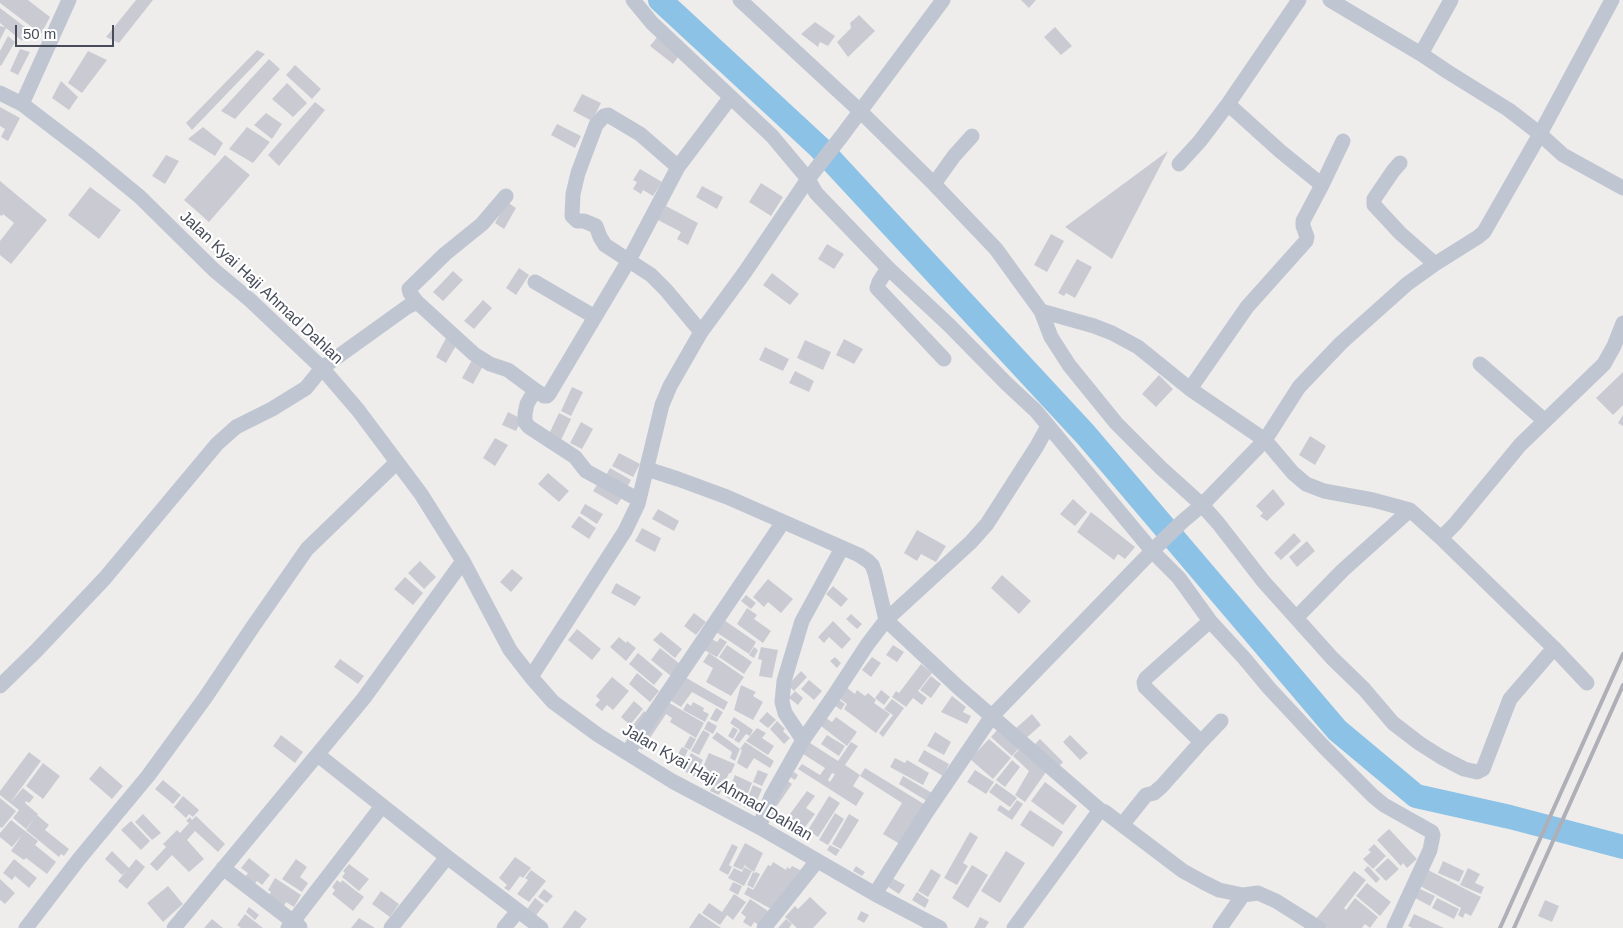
<!DOCTYPE html>
<style>
body{margin:0}
#map{position:relative;width:1623px;height:928px;overflow:hidden;background:#efedec;font-family:Helvetica,sans-serif}
canvas{display:block}
.scale{position:absolute;left:15px;top:25px;width:99px;height:22px;box-sizing:border-box;border:2px solid #464c59;border-top:0;padding-left:6px;font-size:15px;line-height:18px;white-space:nowrap;color:#464c59;-webkit-text-stroke:4px #fff;paint-order:stroke}
</style>
<div id="map">
<canvas width="1623" height="928"></canvas>
<div class="scale">50 m</div>
</div>
<script>
const g = document.querySelector('canvas').getContext('2d');
g.lineJoin = 'round';
const shape = rows => new Path2D(rows.map(r => 'M' + r).join(''));
function trace(path, color, width, dash) { g.strokeStyle = color; g.lineWidth = width; g.lineCap = dash ? 'butt' : 'round'; g.setLineDash(dash || []); g.stroke(path); }
function paint(path, color) { g.fillStyle = color; g.fill(path, 'evenodd'); }
function drawText(font, color, halo, rows, align = 'center') {
  g.font = font + ' Helvetica,sans-serif'; g.lineWidth = 4.5; g.setLineDash([]); g.textBaseline = 'middle'; g.strokeStyle = halo; g.fillStyle = color; for (const [text, x, y, turn = 0] of rows) {
    g.save(); g.translate(x, y); g.rotate((+turn || 0) * Math.PI / 180); g.textAlign = isNaN(turn) ? turn : align; if (halo) g.strokeText(text, 0, 0); g.fillText(text, 0, 0); g.restore();
  }
}
const river = shape([
 [660,0,820,148,1086,435,1337,730,1416,796,1510,817,1623,847]
]);
const building = shape([
 [0,0,28,0,50,17,41,34,0,3],
 [136,0,153,0,119,43,106,37],
 [1021,0,1036,0,1029,8],
 [0,8,29,30,22,41,6,28,0,40,0,26,5,27,0,23],
 [859,15,875,31,848,57,837,42,851,28,850,23],
 [815,22,835,36,828,46,820,42,818,47,801,34],
 [1055,27,1072,46,1061,55,1044,37],
 [8,36,15,42,1,66,0,65,0,51],
 [658,36,681,53,673,64,650,46],
 [20,49,30,52,18,75,10,71],
 [257,50,265,54,192,130,186,123],
 [88,51,107,60,82,93,68,83],
 [269,59,280,69,235,119,221,111],
 [295,65,321,89,312,99,286,75],
 [61,81,78,97,69,110,52,98],
 [287,83,307,103,293,117,272,99],
 [582,94,601,103,592,121,573,111],
 [315,102,325,110,279,166,268,155],
 [0,107,20,118,8,141,1,137,5,129,0,126],
 [266,113,282,124,272,139,254,125],
 [557,124,581,136,575,148,551,135],
 [203,127,223,143,215,156,188,139],
 [247,127,270,142,253,163,229,149],
 [1168,151,1112,259,1065,227],
 [166,155,179,161,165,184,152,176],
 [225,155,250,175,209,222,184,200],
 [640,169,662,182,653,196,643,190,641,194,633,189,637,182,633,180],
 [0,181,47,220,11,264,0,255,0,241,14,223,3,214,2,216,0,215],
 [761,183,783,197,771,216,749,202],
 [702,186,723,197,717,209,696,197],
 [90,187,121,210,99,239,68,215],
 [507,202,516,208,504,229,495,223],
 [666,206,698,223,688,245,677,239,681,232,658,220],
 [1051,234,1064,241,1047,272,1034,265],
 [827,244,844,254,834,269,818,259],
 [1077,259,1092,267,1075,298,1066,293,1064,296,1058,293],
 [519,268,529,275,516,295,506,288],
 [453,271,463,280,443,301,433,292],
 [772,273,799,294,790,305,763,285],
 [483,300,492,308,474,329,464,321],
 [446,338,457,344,446,363,436,357],
 [844,339,863,349,854,364,836,355],
 [805,340,831,352,823,370,797,358],
 [765,347,789,359,783,371,759,360],
 [472,360,483,366,473,384,462,378],
 [795,371,814,381,809,392,789,383],
 [1623,372,1623,405,1613,415,1596,398],
 [1159,375,1173,389,1156,407,1142,394],
 [572,387,583,392,571,416,561,411],
 [508,412,522,419,516,431,502,425],
 [559,413,571,419,561,440,549,434],
 [1623,415,1623,426,1618,423],
 [581,422,593,429,582,449,570,443],
 [1310,436,1326,446,1315,465,1299,455],
 [495,438,508,445,495,466,483,458],
 [619,453,640,464,633,477,612,466],
 [610,468,631,480,625,491,604,479],
 [548,473,569,491,559,502,538,484],
 [599,482,623,496,617,505,593,491],
 [1273,489,1285,504,1267,521,1260,516,1263,513,1256,506],
 [1073,499,1087,512,1075,526,1060,514],
 [585,504,603,514,597,524,580,513],
 [658,509,679,521,674,531,652,519],
 [1091,512,1135,547,1125,559,1118,554,1114,560,1077,532],
 [579,516,596,528,589,539,571,527],
 [642,528,661,538,655,552,635,541],
 [917,530,946,546,936,562,921,554,917,561,904,553],
 [1294,533,1301,541,1281,560,1274,553],
 [1307,541,1315,551,1297,567,1289,557],
 [420,561,436,577,424,589,408,573],
 [512,569,523,578,511,592,500,582],
 [1002,575,1031,601,1019,614,991,588],
 [405,577,423,593,413,605,394,589],
 [768,579,793,599,781,613,768,602,764,607,753,597],
 [616,583,641,597,635,606,611,593],
 [833,586,848,599,841,607,826,594],
 [746,595,756,603,751,609,741,601],
 [747,608,757,615,754,619,771,631,763,643,737,624],
 [694,613,706,622,696,635,684,626],
 [851,614,862,624,857,629,846,619],
 [721,618,756,642,749,654,713,630],
 [833,621,851,639,842,649,829,637,824,643,818,637],
 [577,629,601,649,592,660,568,640],
 [661,632,682,649,675,658,653,640],
 [619,637,626,643,627,641,636,648,626,661,610,647],
 [720,638,727,642,717,657,704,650,712,639,717,642],
 [727,645,752,662,744,674,719,657],
 [893,645,904,652,897,662,886,655],
 [754,647,758,650,754,658,749,655],
 [761,647,778,650,772,678,759,676,762,660,758,659],
 [660,648,680,664,671,676,651,660],
 [638,653,663,674,654,685,629,664],
 [709,653,744,677,731,696,706,682,713,668,703,662],
 [835,657,841,663,837,668,830,661],
 [872,657,881,663,871,677,862,670],
 [340,659,364,676,358,684,334,667],
 [921,664,932,673,918,691,927,698,922,705,913,698,906,707,892,697,896,691,899,693],
 [801,671,807,677,794,691,788,685],
 [637,673,659,691,650,702,629,684],
 [683,676,728,702,724,710,692,692,681,707,670,700],
 [931,676,941,684,931,698,920,690],
 [612,677,629,691,613,710,607,705,602,711,595,705,600,700,596,696],
 [809,680,822,691,814,700,801,689],
 [741,685,756,692,753,696,763,702,753,720,734,710],
 [847,688,855,694,857,690,865,696,868,693,876,700,874,703,890,714,876,733,844,709,847,704,839,698],
 [881,690,890,697,884,705,875,698],
 [795,691,803,698,798,705,789,698],
 [952,696,966,707,963,712,971,716,967,724,941,712],
 [838,699,845,704,841,710,834,705],
 [892,699,904,708,883,737,879,733,893,715,884,709],
 [634,701,643,709,630,725,621,717],
 [666,701,704,723,696,738,670,722,672,718,666,714,642,750,636,746],
 [693,702,704,708,703,711,709,714,705,722,683,710,687,703,691,706],
 [716,708,723,712,717,722,710,719],
 [644,711,649,715,638,729,633,725],
 [767,712,776,720,768,728,759,721],
 [1032,714,1041,725,1024,740,1015,729],
 [734,717,753,730,750,736,746,734,739,743,734,740,740,730,730,723],
 [836,717,857,732,847,746,821,726,826,718,832,722],
 [708,721,717,726,713,734,704,729],
 [777,721,785,729,783,731,790,738,784,744,770,729],
 [733,727,738,730,733,739,728,736],
 [632,728,636,731,629,739,625,736],
 [757,728,766,733,762,738,774,746,768,755,746,741],
 [998,729,1019,748,1012,756,991,737],
 [703,730,710,734,699,755,691,751],
 [717,732,740,749,735,761,730,758,732,752,712,738],
 [935,732,951,742,944,755,927,746],
 [281,735,303,752,295,763,273,746],
 [827,735,845,746,839,756,821,744],
 [1070,735,1088,753,1080,760,1063,742],
 [690,736,696,739,690,750,684,747],
 [989,739,1011,758,993,779,970,759],
 [1040,739,1063,762,1058,767,1035,744],
 [807,741,838,761,851,742,858,746,845,765,860,775,853,786,864,793,856,806,798,769,802,764,820,775,825,768,800,752],
 [832,773,835,774,830,782,828,780],
 [745,742,774,761,770,768,754,758,747,769,737,763,742,750,740,749],
 [682,747,688,750,681,765,674,761],
 [1020,748,1046,772,1025,802,1018,797,1019,796,1018,797,1015,795,1029,771,1013,756],
 [924,750,949,764,943,776,918,761],
 [29,752,41,761,10,803,0,795,0,791],
 [691,753,703,760,698,769,703,772,699,779,682,770],
 [709,753,735,764,731,773,729,773,719,795,710,791,713,786,701,781,707,768,703,767],
 [895,758,905,763,907,760,929,773,923,785,890,767],
 [1012,760,1020,767,1005,787,996,780],
 [43,763,60,776,43,799,26,786],
 [100,766,123,786,112,799,89,779],
 [865,768,924,804,900,844,883,834,902,803,860,776],
 [758,770,768,774,762,786,753,782],
 [975,770,994,782,986,794,967,782],
 [794,772,798,775,795,780,790,777],
 [735,775,752,783,747,795,730,787],
 [903,776,932,793,927,801,899,784],
 [785,779,792,784,777,806,770,802],
 [163,780,181,795,173,804,155,789],
 [1045,782,1077,806,1063,825,1031,801],
 [996,783,1017,798,1010,807,989,792],
 [753,785,762,789,753,810,744,807],
 [23,788,34,797,29,803,26,801,25,803,38,814,26,829,13,818,19,810,10,803],
 [731,790,747,798,744,803,743,803,741,805,726,797],
 [807,791,815,796,806,808,815,814,803,830,787,818],
 [183,796,199,810,193,817,189,814,186,818,174,807],
 [829,796,840,803,818,837,808,830],
 [0,798,16,811,2,828,0,827],
 [1017,800,1023,804,1012,820,997,810,1000,805,1009,811],
 [771,806,777,809,772,820,766,817],
 [1030,810,1063,832,1053,847,1020,825],
 [835,813,844,819,828,845,819,840],
 [143,814,161,833,152,840,135,822],
 [849,814,859,820,841,849,832,844],
 [37,815,49,825,45,830,69,849,64,856,61,854,59,857,26,830],
 [196,816,225,844,218,852,195,831,187,840,204,859,189,872,172,855,157,871,150,864,166,847,163,844,177,830,180,833,189,823,186,821,190,817,192,820],
 [11,820,38,841,35,845,56,862,47,874,26,858,24,860,11,851,22,835,12,847,0,837,0,833],
 [131,821,150,841,141,850,121,830],
 [1389,829,1417,859,1407,868,1403,863,1401,866,1377,840],
 [970,832,978,837,963,863,968,866,957,885,944,878],
 [745,843,763,853,754,872,745,866,746,863,742,870,733,866],
 [732,844,738,847,729,865,732,867,728,875,719,870],
 [1374,844,1386,856,1373,869,1363,859,1371,852,1368,850],
 [830,845,840,850,836,856,827,850],
 [112,851,129,868,136,859,145,867,127,889,118,881,127,870,122,875,105,859],
 [1006,851,1025,863,1000,903,981,891],
 [515,857,531,868,523,878,520,876,509,891,504,888,507,885,499,878],
 [249,858,270,875,262,885,257,881,254,885,245,877,248,873,241,868],
 [1388,858,1399,869,1386,881,1375,870],
 [14,859,37,878,29,888,15,876,12,880,3,873],
 [296,859,307,867,300,877,308,883,302,892,282,879],
 [1443,861,1464,871,1459,882,1438,873],
 [773,862,786,870,787,867,790,869,792,866,800,870,773,910,744,894,748,887,753,890,768,865,771,866],
 [349,864,369,879,359,891,342,877,345,873,343,871],
 [972,865,988,875,968,908,952,898],
 [856,866,865,872,862,876,853,871],
 [1368,866,1380,879,1376,883,1364,870],
 [744,867,752,871,744,886,728,878,734,868,742,872],
 [1468,868,1480,874,1475,883,1484,887,1481,894,1460,885],
 [931,869,941,875,928,897,918,891],
 [531,870,546,881,529,902,517,894,528,880,525,878],
 [1428,870,1481,897,1471,916,1465,913,1463,918,1458,915,1461,908,1420,886],
 [1354,871,1366,880,1344,908,1346,910,1355,898,1378,917,1370,928,1365,924,1362,928,1327,928,1316,919],
 [753,872,755,873,756,872,760,874,753,888,747,885],
 [275,878,301,895,294,907,286,902,283,908,267,897,271,892,268,890],
 [892,878,905,885,899,894,887,886],
 [0,879,15,893,5,904,0,900],
 [337,880,341,883,342,880,364,897,353,911,332,894,335,890,332,887],
 [733,882,742,886,738,895,729,890],
 [1367,883,1391,902,1380,916,1356,896],
 [168,886,183,904,163,922,147,903],
 [544,889,553,896,547,903,538,897],
 [1420,889,1435,896,1430,906,1415,898],
 [381,891,399,904,390,917,372,904],
 [917,892,929,900,925,908,912,900],
 [734,894,746,902,733,920,727,915,720,925,702,913,709,903,722,912],
 [810,897,827,913,813,928,797,928,785,917,795,906,798,909],
 [535,898,544,905,534,918,525,912],
 [1437,898,1459,909,1454,919,1432,908],
 [750,899,768,911,759,925,754,922,751,927,743,922,746,917,741,913],
 [1545,900,1559,906,1552,922,1538,916],
 [249,907,259,915,255,920,246,912],
 [575,910,587,919,580,928,562,928],
 [861,911,869,915,864,923,857,919],
 [699,913,721,928,689,928],
 [245,914,263,928,241,928,237,925],
 [1414,914,1444,928,1412,928,1408,926],
 [980,917,989,922,985,928,974,928],
 [359,918,375,928,351,928],
 [212,919,223,928,204,928],
 [786,919,792,924,789,928,778,928]
]);
const minor = shape([
 [633,0,652,23,772,136,808,179,816,193,888,268,949,325,1007,384,1036,411,1153,552,1179,578,1210,621,1244,658,1269,688,1325,748,1373,796,1384,805,1432,832,1433,835,1430,850,1394,928],
 [740,0,860,111,934,184,996,249,1041,311,1051,337,1069,365,1116,423,1161,468,1202,505,1218,523,1263,581,1332,658,1364,689,1393,723,1419,743,1441,757,1464,769,1477,772,1483,769,1510,699,1554,648],
 [1330,0,1421,54,1448,72,1509,110,1540,134,1563,155,1623,188],
 [1421,54,1451,0],
 [0,93,22,104,89,155,140,197,214,270,250,300,322,368,358,410,421,494,463,561,510,650,531,677,553,702,598,735,672,781,759,827,875,894,940,928],
 [22,104,69,0],
 [1228,104,1280,151,1322,185],
 [1400,163,1393,171,1374,199,1374,205,1400,233,1435,264],
 [1179,164,1200,141,1228,104,1299,0],
 [678,167,640,134,608,115,604,116,596,125,578,173,573,194,572,216,577,221,584,221,596,226,600,237,605,245,651,275,666,290,701,332],
 [934,184,954,156,972,136],
 [506,196,482,224,445,254,409,289,410,293,417,302,474,354,490,364,508,370,535,390,544,396,547,396,549,394,629,260,678,167,730,98],
 [888,268,879,282,877,288,944,359],
 [535,282,595,317],
 [1041,311,1094,326,1112,333,1138,347,1190,389,1265,440,1293,473,1306,484,1324,491,1373,500,1410,510,1441,538,1455,524,1520,445,1604,364,1614,346,1623,323],
 [1480,364,1545,421],
 [1190,389,1247,307,1306,241,1307,237,1303,226,1303,221,1322,185,1343,141],
 [535,390,527,404,525,414,525,422,529,427,575,457,586,471,639,500],
 [647,469,678,479,727,497,859,555,868,561,872,565,875,573,886,620,971,542,987,524,1037,446,1048,426],
 [1441,538,1554,648,1587,683],
 [1297,617,1343,570,1410,510],
 [531,677,625,531,638,504,662,405,670,386,701,332,745,272,808,179,841,137,943,0],
 [0,686,36,651,105,578,217,444,236,427,272,409,306,388,322,368,407,307,417,302],
 [803,740,785,713,782,702,784,681,802,621,842,548],
 [1201,742,1221,721],
 [627,753,783,522],
 [318,755,447,857,541,928],
 [1122,825,1146,795,1154,793,1162,786,1201,742,1145,687,1144,682,1146,678,1210,621],
 [759,827,771,797,803,740,833,697,867,645,886,620,959,688,1100,810],
 [223,868,300,927],
 [875,894,926,813,992,716,1156,547,1183,521,1202,505,1265,440,1299,387,1341,343,1407,284,1435,264,1478,237,1484,232,1540,134,1612,0],
 [26,928,79,859,148,776,205,698,252,628,307,549,396,463],
 [174,928,364,698,463,561],
 [288,928,382,806],
 [391,928,447,857],
 [504,928,518,911],
 [764,928,817,861],
 [1014,928,1100,810,1105,812,1183,871,1203,882,1219,890,1243,895,1258,893,1276,901,1319,928],
 [1220,928,1243,895]
]);
const rail = shape([
 [1500,928,1623,654],
 [1514,928,1623,685]
]);
const streetNames = [
 ["Jalan Kyai Haji Ahmad Dahlan",261,288,43],
 ["Jalan Kyai Haji Ahmad Dahlan",717,783,30]
];
trace(river, '#8cc2e6', 24);
paint(building, '#cacbd2');
trace(minor, '#c0c6d1', 15);
trace(rail, '#afb0b7', 4);
drawText('16px', '#464c59', '#fff', streetNames);
</script>
